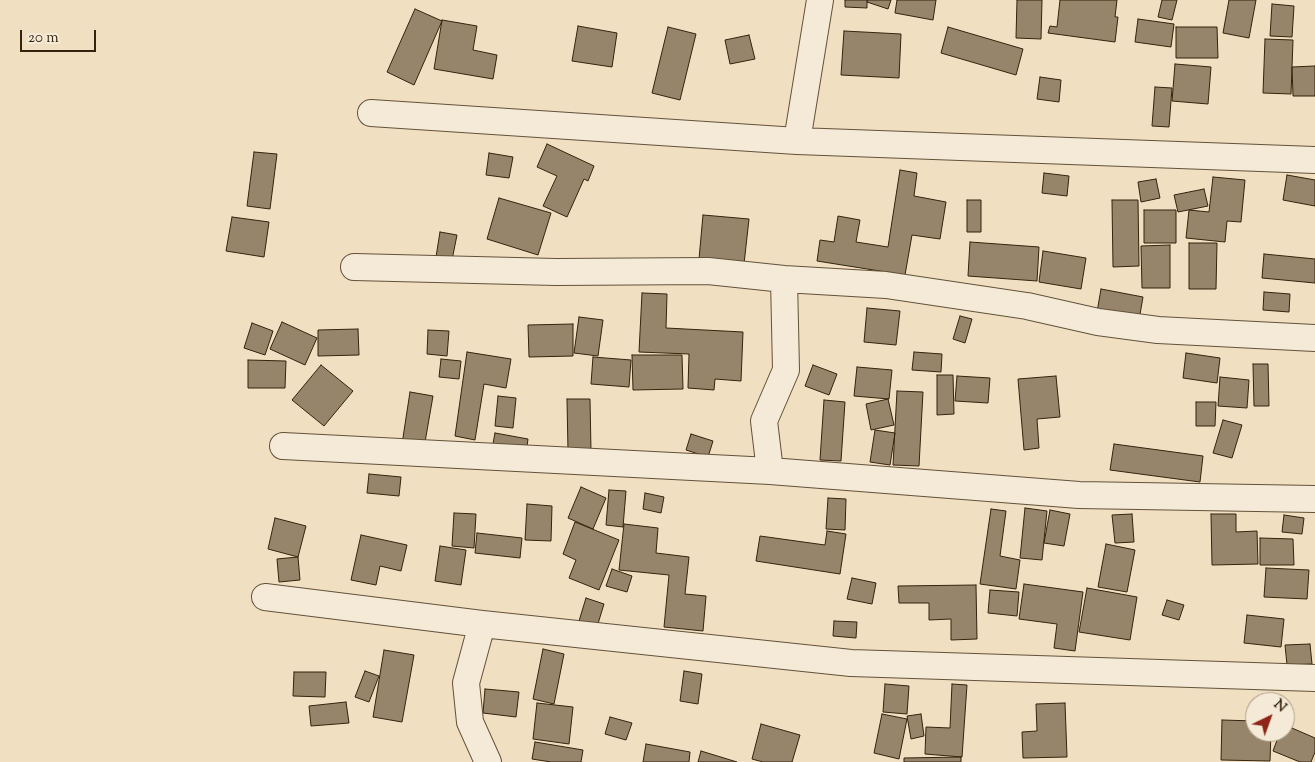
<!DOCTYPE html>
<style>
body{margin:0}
#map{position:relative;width:1315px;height:762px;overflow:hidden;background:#f0dfc1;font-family:"Sorts Mill Goudy",serif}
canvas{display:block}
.north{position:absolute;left:1245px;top:692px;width:50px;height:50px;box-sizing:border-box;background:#f5ead7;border:1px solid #a89a86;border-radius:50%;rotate:42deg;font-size:14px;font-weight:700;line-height:20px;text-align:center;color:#34230d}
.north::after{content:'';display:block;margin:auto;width:18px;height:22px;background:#8f2418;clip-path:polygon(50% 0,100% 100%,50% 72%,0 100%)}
.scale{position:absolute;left:20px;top:30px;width:76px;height:22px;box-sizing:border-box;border:2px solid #34230d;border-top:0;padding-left:6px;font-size:15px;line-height:18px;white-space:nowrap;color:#34230d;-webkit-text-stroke:4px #f5ead7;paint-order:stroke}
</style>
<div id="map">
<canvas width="1315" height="762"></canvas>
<div class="north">N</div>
<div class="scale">20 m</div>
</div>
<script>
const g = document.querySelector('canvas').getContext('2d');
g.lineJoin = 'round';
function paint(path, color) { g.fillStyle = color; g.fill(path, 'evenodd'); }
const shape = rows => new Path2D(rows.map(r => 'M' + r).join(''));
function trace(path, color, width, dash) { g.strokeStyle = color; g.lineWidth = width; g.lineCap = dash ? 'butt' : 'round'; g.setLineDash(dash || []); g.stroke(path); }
const building = shape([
 [845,0,867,0,867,8,845,7,845,0],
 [868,0,891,0,888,9,867,2,868,0],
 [897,0,936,0,933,20,895,13,897,0],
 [1017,0,1042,0,1041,39,1016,38,1017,0],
 [1060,0,1117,0,1115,17,1118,17,1115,42,1048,33,1050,26,1057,27,1060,0],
 [1162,0,1177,0,1172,20,1158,17,1162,0],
 [1229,0,1256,0,1249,38,1223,33,1229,0],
 [1272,4,1294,6,1292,37,1270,36,1272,4],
 [415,9,442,21,414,85,387,72,415,9],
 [1138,19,1174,24,1171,47,1135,42,1138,19],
 [442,20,477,26,473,50,497,55,493,79,434,69,442,20],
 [578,26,617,33,612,67,572,61,578,26],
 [668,27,696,34,680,100,652,93,668,27],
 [948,27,1023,49,1016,75,941,53,948,27],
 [1176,27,1217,27,1218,58,1176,58,1176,27],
 [844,31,901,34,899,78,841,75,844,31],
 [749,35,755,59,730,64,725,40,749,35],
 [1265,39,1293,40,1291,94,1263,93,1265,39],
 [1175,64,1211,67,1208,104,1172,101,1175,64],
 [1315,66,1315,96,1293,96,1292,67,1315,66],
 [1040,77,1061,80,1059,102,1037,99,1040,77],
 [1155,87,1172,88,1169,127,1152,126,1155,87],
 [547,144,594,166,588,181,584,179,567,217,543,206,557,176,537,167,547,144],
 [254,152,277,154,270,209,247,206,254,152],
 [489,153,513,157,509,178,486,175,489,153],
 [900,170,917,173,914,196,946,202,940,239,912,235,905,275,817,261,820,240,834,242,838,216,860,220,856,242,888,247,900,170],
 [1044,173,1069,176,1067,196,1042,193,1044,173],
 [1287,175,1315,180,1315,206,1283,200,1287,175],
 [1213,177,1245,180,1241,222,1227,221,1225,242,1186,238,1189,210,1209,212,1213,177],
 [1156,179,1160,198,1141,202,1138,182,1156,179],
 [1204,189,1208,206,1178,212,1174,195,1204,189],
 [499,198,551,213,538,255,487,239,499,198],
 [967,200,981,200,981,232,967,232,967,200],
 [1112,200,1138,200,1139,266,1113,267,1112,200],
 [1144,210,1176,210,1176,243,1144,243,1144,210],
 [703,215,749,219,744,264,699,259,703,215],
 [232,217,269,222,264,257,226,251,232,217],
 [440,232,457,235,452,260,436,257,440,232],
 [970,242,1039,247,1037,281,968,276,970,242],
 [1189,243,1217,243,1216,289,1189,289,1189,243],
 [1170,245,1170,288,1142,288,1141,246,1170,245],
 [1043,251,1086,258,1081,289,1039,282,1043,251],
 [1264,254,1315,259,1315,283,1262,278,1264,254],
 [1101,289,1143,297,1139,320,1097,312,1101,289],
 [1264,292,1290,294,1289,312,1263,310,1264,292],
 [642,293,667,294,666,328,743,332,741,381,715,379,714,390,688,388,689,354,639,352,642,293],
 [867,308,900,311,896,345,864,342,867,308],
 [960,316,972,319,965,343,953,339,960,316],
 [579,317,603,320,598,356,574,353,579,317],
 [282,322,317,338,305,365,270,349,282,322],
 [252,323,273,331,265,355,244,348,252,323],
 [573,324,573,356,529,357,528,325,573,324],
 [358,329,359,355,318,356,318,330,358,329],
 [428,330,449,331,447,356,427,354,428,330],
 [467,352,511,359,506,388,484,384,475,440,455,436,467,352],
 [914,352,942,354,941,372,912,370,914,352],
 [1186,353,1220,358,1217,383,1183,378,1186,353],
 [632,355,682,355,683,389,633,390,632,355],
 [593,357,631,360,629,387,591,384,593,357],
 [441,359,461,361,459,379,439,377,441,359],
 [248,360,286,361,285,388,248,388,248,360],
 [1253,364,1268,364,1269,406,1254,406,1253,364],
 [321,365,353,391,324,426,292,400,321,365],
 [813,365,837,374,829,395,805,386,813,365],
 [857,367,892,370,889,399,854,396,857,367],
 [937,375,953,375,954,414,937,415,937,375],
 [957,376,990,378,988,403,955,401,957,376],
 [1056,376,1060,417,1037,419,1039,448,1024,450,1018,379,1056,376],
 [1220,377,1249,380,1247,408,1218,406,1220,377],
 [897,391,923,392,919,466,893,465,897,391],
 [410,392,433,396,424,448,402,444,410,392],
 [498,396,516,398,513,428,495,426,498,396],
 [567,399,590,399,591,451,568,451,567,399],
 [888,399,894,425,871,430,866,404,888,399],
 [824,400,845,402,841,461,820,460,824,400],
 [1196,402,1216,402,1215,426,1196,426,1196,402],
 [1223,420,1242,425,1232,458,1213,453,1223,420],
 [875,430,895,433,890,465,870,462,875,430],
 [495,433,528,439,526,454,492,449,495,433],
 [691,434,713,441,708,457,686,450,691,434],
 [1114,444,1203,456,1200,482,1110,470,1114,444],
 [369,474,401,477,399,496,367,493,369,474],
 [581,487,606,498,593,529,568,518,581,487],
 [609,490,626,491,623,527,606,525,609,490],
 [645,493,664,497,661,513,643,509,645,493],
 [828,498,846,499,845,530,826,529,828,498],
 [527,504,552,506,551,541,525,540,527,504],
 [1025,508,1047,511,1042,560,1020,558,1025,508],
 [991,509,1006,511,1000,556,1020,560,1016,589,980,584,991,509],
 [1050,510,1070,514,1064,546,1044,543,1050,510],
 [454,513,476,514,474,548,452,546,454,513],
 [1132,514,1134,542,1115,543,1112,515,1132,514],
 [1211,514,1236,514,1236,532,1257,531,1258,564,1212,565,1211,514],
 [1284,515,1304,518,1302,534,1282,532,1284,515],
 [275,518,306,526,298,557,268,549,275,518],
 [575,522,619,540,599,590,569,578,576,560,563,554,575,522],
 [624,524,658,528,656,553,689,557,685,594,706,596,703,631,664,627,669,575,619,570,624,524],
 [827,531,846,534,840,574,756,561,760,536,825,545,827,531],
 [477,533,522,538,520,558,475,553,477,533],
 [361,535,407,545,401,571,380,566,376,585,351,580,361,535],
 [1260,538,1293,539,1294,565,1260,565,1260,538],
 [1106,544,1135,550,1127,592,1098,587,1106,544],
 [440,546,466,550,461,585,435,581,440,546],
 [298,557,300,580,279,582,277,559,298,557],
 [1266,568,1309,570,1307,599,1264,597,1266,568],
 [612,569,632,576,627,592,606,586,612,569],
 [852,578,876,583,872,604,847,599,852,578],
 [1024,584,1083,592,1075,651,1054,648,1057,624,1019,619,1024,584],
 [976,585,977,639,951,640,951,619,929,620,929,603,899,603,898,586,976,585],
 [1087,588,1137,597,1130,640,1079,632,1087,588],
 [990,590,1019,592,1017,616,988,613,990,590],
 [586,598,604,604,597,627,579,621,586,598],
 [1167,600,1184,605,1179,620,1162,615,1167,600],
 [1247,615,1284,619,1281,647,1244,643,1247,615],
 [834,621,857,622,856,638,833,636,834,621],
 [1310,644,1312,664,1287,665,1285,645,1310,644],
 [543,649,564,654,554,704,533,699,543,649],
 [384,650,414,655,402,722,373,717,384,650],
 [365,671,379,676,369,702,355,697,365,671],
 [684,671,702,674,698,704,680,701,684,671],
 [294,672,326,672,325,697,293,696,294,672],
 [885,684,909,686,907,714,883,712,885,684],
 [952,684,967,685,962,757,925,754,926,727,950,728,952,684],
 [485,689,519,692,516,717,483,713,485,689],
 [346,702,349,723,311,726,309,706,346,702],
 [537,703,573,707,569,744,533,739,537,703],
 [1065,703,1067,757,1023,758,1022,732,1037,731,1036,704,1065,703],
 [882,714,907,719,899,759,874,753,882,714],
 [921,714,924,736,911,739,907,716,921,714],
 [610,717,632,723,626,740,605,734,610,717],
 [1222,720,1255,721,1255,732,1271,732,1270,761,1221,760,1222,720],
 [761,724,800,735,792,762,763,762,752,759,761,724],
 [1285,725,1315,738,1315,752,1311,762,1300,762,1273,751,1280,732,1285,732,1285,725],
 [535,742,583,750,581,762,551,762,532,759,535,742],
 [646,744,690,752,689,762,643,762,646,744],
 [701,751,737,762,698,762,701,751],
 [961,757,961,762,904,762,904,758,961,757]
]);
const minor = shape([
 [371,113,797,141,1315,160],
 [797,141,820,0],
 [354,267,556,272,708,271,784,279,886,285,1027,306,1098,322,1158,330,1315,338],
 [283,446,770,471,1079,495,1315,499],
 [770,471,764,421,786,370,784,279],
 [265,597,482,624,851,663,1315,678],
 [482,624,466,683,470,722,488,762]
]);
paint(building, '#96856b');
trace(building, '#34230d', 1);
trace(minor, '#63523a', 28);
trace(minor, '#f5ead7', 26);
</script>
